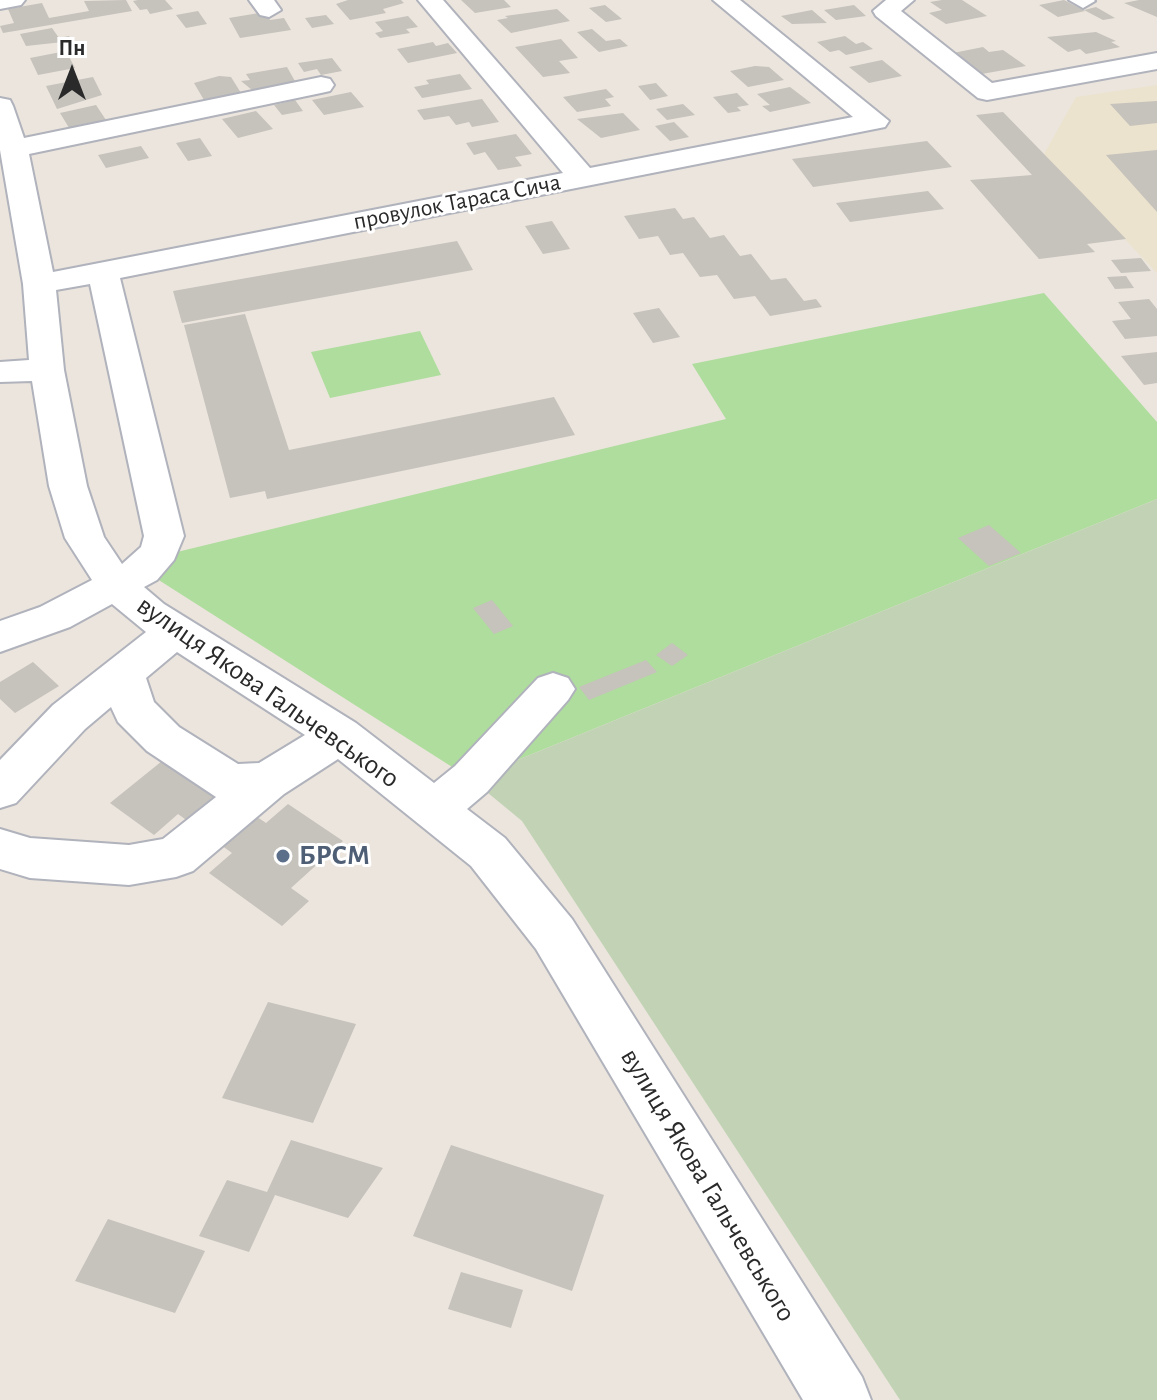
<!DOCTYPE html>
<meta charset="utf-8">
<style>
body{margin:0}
#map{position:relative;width:1157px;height:1400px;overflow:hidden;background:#ebe5dd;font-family:"Alegreya Sans",sans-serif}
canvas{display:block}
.north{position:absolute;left:32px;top:32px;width:80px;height:80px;-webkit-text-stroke:6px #fff;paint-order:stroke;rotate:0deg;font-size:22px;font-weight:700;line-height:32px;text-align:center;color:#2a2a2a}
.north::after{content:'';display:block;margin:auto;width:28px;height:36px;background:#2a2a2a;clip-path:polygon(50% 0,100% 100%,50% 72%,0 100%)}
</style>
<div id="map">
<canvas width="1157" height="1400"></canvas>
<div class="north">Пн</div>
</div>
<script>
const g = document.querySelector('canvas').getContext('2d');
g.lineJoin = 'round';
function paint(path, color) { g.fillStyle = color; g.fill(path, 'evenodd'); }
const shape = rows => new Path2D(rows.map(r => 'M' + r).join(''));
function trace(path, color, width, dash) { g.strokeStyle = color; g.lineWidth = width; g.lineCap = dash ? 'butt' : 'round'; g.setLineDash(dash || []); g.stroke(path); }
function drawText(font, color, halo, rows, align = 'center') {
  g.font = font + ' "Alegreya Sans",sans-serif'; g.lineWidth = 6; g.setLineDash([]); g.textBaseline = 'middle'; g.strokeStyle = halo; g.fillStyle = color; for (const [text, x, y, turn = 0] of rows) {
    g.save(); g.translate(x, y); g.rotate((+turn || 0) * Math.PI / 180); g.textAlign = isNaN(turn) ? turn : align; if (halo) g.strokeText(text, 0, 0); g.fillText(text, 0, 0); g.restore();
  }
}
const education = shape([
 [1157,85,1157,273,1044,154,1076,97]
]);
const green = shape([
 [1044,293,1157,422,1157,499,471,779,143,570,177,552,726,419,692,364],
 [420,331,441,375,330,398,311,352]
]);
const cemetery = shape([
 [1157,499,1157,1400,900,1400,522,821,471,779]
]);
const building = shape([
 [126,0,132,11,3,33,0,26,14,23,8,9,42,3,49,18,89,11,84,1],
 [138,0,165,0,173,9,150,14,147,9,140,10,133,1],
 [348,0,401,0,404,3,383,9,386,13,350,20,336,4],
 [461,0,504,0,511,7,475,13],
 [942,0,962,0,987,16,946,24,929,13,942,10,930,2],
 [1064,0,1085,11,1058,17,1039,5],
 [1139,0,1157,0,1157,17,1124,3],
 [605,5,622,19,606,22,589,8],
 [854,5,866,16,836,20,824,10],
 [1096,7,1115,18,1103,20,1084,10],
 [557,9,570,21,511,33,497,20,508,18,505,16],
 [812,10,827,23,792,24,781,16],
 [198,11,207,24,186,28,176,15],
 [265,12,270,20,284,18,291,30,240,38,229,18],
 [326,15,334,24,312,28,305,18],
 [408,16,418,27,406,29,410,33,380,38,375,33,383,31,375,22],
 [52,28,59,38,69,36,72,41,26,46,20,34],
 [592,29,606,41,620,39,628,46,599,52,577,32],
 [1096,32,1116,41,1111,42,1120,47,1086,54,1080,49,1068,52,1047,37],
 [845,36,856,44,863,42,873,49,846,55,839,50,830,52,817,42],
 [561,39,578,58,559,61,570,73,543,77,515,47],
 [433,42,436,46,448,43,457,53,408,63,397,49],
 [983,47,989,52,1003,50,1026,66,982,74,953,53],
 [66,51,75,68,38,75,30,58],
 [332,58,342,71,321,75,317,69,304,72,298,63],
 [882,60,902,76,869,83,849,67],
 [755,66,769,67,784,80,748,87,730,71],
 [287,67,296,83,252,90,241,81,250,80,246,74],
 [460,74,472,89,422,98,414,87,429,84,426,80],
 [219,76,231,77,241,93,204,100,194,83],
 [93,77,102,95,57,109,46,86],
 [656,83,668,96,650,100,638,86],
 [790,87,811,103,770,112,762,106,770,105,757,94],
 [606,89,614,97,605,99,611,106,577,112,563,97],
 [351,92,364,107,324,115,312,100],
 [737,93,749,105,737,107,741,111,728,113,713,97],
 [482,99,499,122,472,127,469,122,456,125,449,116,424,120,417,110],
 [295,100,303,111,282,115,274,105],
 [1157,101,1157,123,1130,126,1110,104],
 [683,104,695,115,667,120,656,109],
 [96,105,108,123,71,131,60,113],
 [256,111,273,129,238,138,222,119],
 [1003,112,1085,196,1126,239,1087,244,1095,252,1039,259,970,180,1032,175,976,115],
 [623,113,640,130,601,138,577,119],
 [674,122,689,137,670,141,655,126],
 [516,134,532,154,515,157,522,166,498,170,485,152,474,155,466,143],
 [200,138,212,156,188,161,176,143],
 [927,141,952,167,813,187,792,159],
 [141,146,149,158,106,168,98,155],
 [1157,150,1157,212,1106,155],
 [928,191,944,209,850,222,836,203],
 [675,208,683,219,694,217,710,238,724,235,740,256,751,254,771,280,786,278,804,301,816,299,822,307,770,316,755,296,734,299,717,275,700,277,683,253,670,255,658,236,639,239,624,216],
 [552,221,570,249,543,254,525,226],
 [457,241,473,270,182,323,173,291],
 [1141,258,1151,271,1121,273,1111,260],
 [1126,276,1134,288,1115,289,1107,277],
 [1149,299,1157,309,1157,336,1125,339,1112,321,1131,319,1118,302],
 [659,308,680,337,653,343,633,313],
 [245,314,289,450,554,397,575,435,267,499,265,491,230,498,184,325],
 [1157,352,1157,383,1144,385,1121,356],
 [989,525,1021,553,989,566,958,538],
 [492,600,513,626,494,634,473,608],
 [672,643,688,655,672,666,656,655],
 [646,660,657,672,589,700,579,687],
 [33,662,59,686,15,713,0,699,0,682],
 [193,736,213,787,266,823,288,804,343,841,291,888,309,901,282,926,209,873,232,853,178,814,154,835,110,803],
 [268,1002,356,1024,313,1123,222,1098],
 [291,1140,383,1168,348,1218,275,1195,249,1252,199,1236,227,1180,267,1192],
 [451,1145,604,1195,572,1291,413,1236],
 [108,1219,205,1251,175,1313,75,1281],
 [461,1272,523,1290,511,1328,448,1309]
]);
const minor = shape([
 [0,0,25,0,21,5,0,9,0,0],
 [249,0,274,0,281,10,269,17,260,15,249,0],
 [418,0,443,0,590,168,853,117,713,0,740,0,889,121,885,127,875,129,120,278,184,536,174,560,157,580,144,587,164,604,356,723,434,783,455,766,538,678,553,673,568,678,575,689,568,700,487,792,467,809,505,838,572,919,862,1377,871,1400,803,1400,536,949,471,866,338,759,284,794,193,871,176,877,129,885,30,878,0,869,0,829,30,838,129,845,163,839,216,797,147,751,118,722,111,707,85,729,16,803,0,808,0,760,53,705,146,632,112,604,70,627,0,652,0,621,40,607,92,580,65,538,49,486,32,381,0,382,0,362,29,360,23,284,0,150,0,98,10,100,13,106,24,138,321,77,330,79,334,85,330,91,321,93,29,154,53,272,563,173,418,0],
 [90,284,144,536,141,547,122,564,104,537,87,486,64,370,56,290,90,284],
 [177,652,305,735,259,763,238,764,179,727,154,702,146,678,177,652],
 [886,0,914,0,901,11,992,83,1157,53,1157,69,987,100,978,98,876,16,873,11,886,0],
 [1069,0,1094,0,1095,1,1083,8,1069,0]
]);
const markers = [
 [283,856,8,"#5c6f8a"]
];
const farStreetnames = [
 ["провулок Тараса Сича",457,202,-11]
];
const streetNames = [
 ["вулиця Якова Гальчевського",268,692,35],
 ["вулиця Якова Гальчевського",708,1185,59]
];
const serviceNames = [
 ["БРСМ",299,856]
];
paint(education, '#ebe3cd');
paint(green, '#afdd9d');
paint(cemetery, '#c2d3b5');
paint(building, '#c6c2bc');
trace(minor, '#b0b2bc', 4);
paint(minor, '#fff');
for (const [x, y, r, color] of markers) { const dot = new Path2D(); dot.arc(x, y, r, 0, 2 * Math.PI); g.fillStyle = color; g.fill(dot); trace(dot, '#fff', 3); }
drawText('24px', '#2a2a2a', '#fff', farStreetnames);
drawText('28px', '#2a2a2a', '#fff', streetNames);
drawText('bold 28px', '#4e5e75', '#fff', serviceNames, 'left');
</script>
